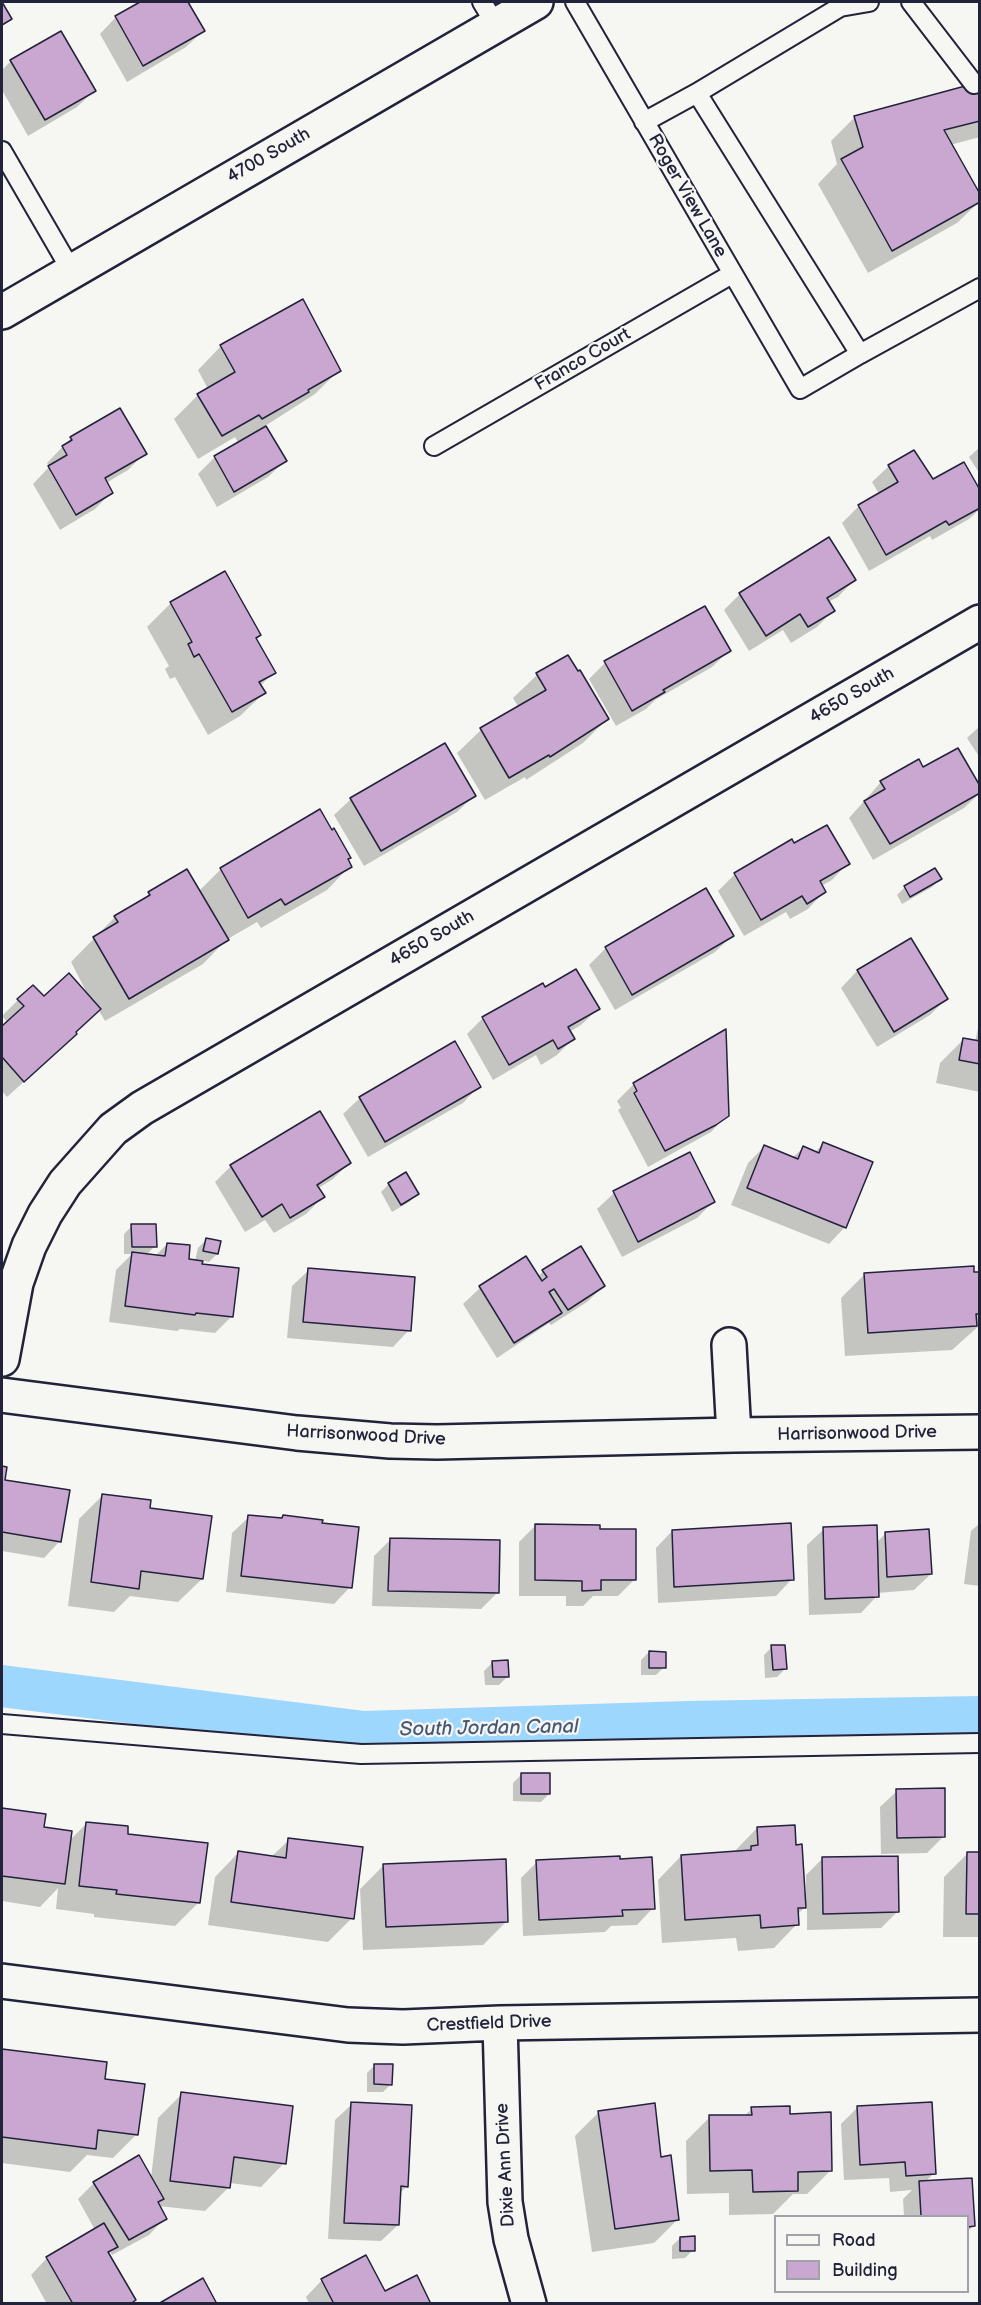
<!DOCTYPE html>
<style>
body{margin:0}
#map{position:relative;width:981px;height:2305px;overflow:hidden;background:#f6f6f2;font-family:"Balsamiq Sans",sans-serif}
canvas{display:block}
.frame{position:absolute;inset:0;border:3px solid #22223b;pointer-events:none}
.legend{position:absolute;left:774px;top:2215px;width:195px;height:78px;box-sizing:border-box;background:#f6f6f2;border:2px solid #a1a1a9;margin:0;padding:8px 10px;list-style:none;font-size:18px;color:#22223b}
.legend li{display:flex;align-items:center;gap:12px;height:30px}
.legend b{width:30px;border:2px solid #a1a1a9}
</style>
<div id="map">
<canvas width="981" height="2305"></canvas>
<div class="frame"></div>
<ul class="legend">
<li><b style="height:8px;background:#f6f6f2"></b>Road</li>
<li><b style="height:16px;background:#caa7d1"></b>Building</li>
</ul>
</div>
<script>
const g = document.querySelector('canvas').getContext('2d');
g.lineJoin = 'round';
function paint(path, color) { g.fillStyle = color; g.fill(path, 'evenodd'); }
const shape = rows => new Path2D(rows.map(r => 'M' + r).join(''));
function trace(path, color, width, dash) { g.strokeStyle = color; g.lineWidth = width; g.lineCap = dash ? 'butt' : 'round'; g.setLineDash(dash || []); g.stroke(path); }
function drawText(font, color, halo, rows, align = 'center') {
  g.font = font + ' "Balsamiq Sans",sans-serif'; g.lineWidth = 4.5; g.setLineDash([]); g.textBaseline = 'middle'; g.strokeStyle = halo; g.fillStyle = color; for (const [text, x, y, turn = 0] of rows) {
    g.save(); g.translate(x, y); g.rotate((+turn || 0) * Math.PI / 180); g.textAlign = isNaN(turn) ? turn : align; if (halo) g.strokeText(text, 0, 0); g.fillText(text, 0, 0); g.restore();
  }
}
const shadow = shape([
 [143,2,186,2,203,31,186,47,127,82,100,34,116,17],
 [60,33,94,91,77,107,28,136,2,90,2,70,11,61],
 [980,83,980,137,950,145,980,201,957,223,868,273,818,184,837,164,831,141,855,117],
 [221,346,339,370,315,394,265,426,285,461,268,477,217,507,198,474,214,458,239,444,235,437,198,459,174,419,198,395,208,389,198,370],
 [71,438,145,453,128,470,106,483,111,493,95,509,60,530,33,484,49,467,47,463],
 [980,447,980,474,969,457],
 [889,466,932,482,980,493,980,509,969,519,932,540,930,536,869,571,842,523,859,506,879,494,872,482],
 [854,580,838,597,828,602,833,611,817,627,791,643,783,630,749,651,724,610,740,594],
 [171,603,259,635,255,639,274,672,260,686,264,693,240,716,208,735,175,677,170,679,165,669,169,666,147,627],
 [729,651,712,667,655,700,646,709,616,726,589,679,605,663],
 [568,657,607,719,583,743,526,780,525,777,485,800,457,753,481,730,519,708,513,698,537,675],
 [980,726,980,758,967,738],
 [918,761,923,769,980,793,964,808,873,860,849,818,881,782],
 [474,796,457,812,364,866,334,815,351,799],
 [319,812,350,866,327,890,261,928,257,922,226,940,203,964,105,1021,98,1009,59,1050,7,1097,2,1091,2,1028,8,1023,2,1016,18,1000,90,999,71,962,115,917,140,903,149,894,198,892,221,869],
 [792,841,794,845,848,863,832,880,821,886,824,892,808,909,790,919,786,912,744,936,718,891,735,874],
 [940,879,932,887,902,904,897,895,905,887],
 [706,890,732,936,715,952,615,1010,589,965,606,948],
 [911,940,946,999,930,1015,877,1047,841,988,857,971],
 [544,989,598,1009,581,1025,569,1032,573,1039,557,1055,541,1065,536,1055,493,1080,467,1034,483,1018],
 [980,1020,980,1092,936,1083,940,1063,963,1040,975,1042],
 [725,1032,727,1115,711,1132,648,1167,618,1110,621,1108,617,1101,634,1084],
 [454,1043,479,1086,463,1103,368,1157,343,1114,360,1098],
 [824,1143,845,1227,829,1244,731,1205,748,1163,764,1147,792,1158,803,1148,815,1152],
 [689,1154,713,1202,697,1218,622,1257,597,1209,614,1193],
 [349,1163,333,1179,317,1189,323,1197,306,1214,274,1233,265,1220,245,1232,215,1182,231,1166],
 [389,1184,417,1194,409,1202,392,1212,381,1192],
 [132,1226,155,1246,146,1255,155,1256,167,1244,187,1260,195,1261,198,1248,206,1240,217,1254,209,1262,201,1260,201,1265,231,1317,215,1333,180,1329,177,1331,109,1322,116,1270,132,1254,124,1254,124,1234],
 [525,1258,538,1277,543,1271,604,1286,587,1302,551,1325,549,1323,497,1358,463,1304,480,1288],
 [309,1270,409,1330,393,1347,287,1338,292,1286],
 [980,1273,980,1325,952,1350,845,1356,841,1298,865,1274],
 [2,1468,6,1468,4,1481,60,1541,44,1558,2,1551],
 [103,1495,202,1579,178,1602,130,1596,114,1612,68,1606,79,1519],
 [249,1517,280,1520,283,1517,350,1587,334,1604,226,1592,232,1533],
 [980,1523,980,1586,964,1584,971,1531],
 [535,1526,599,1531,635,1579,618,1596,593,1596,583,1606,566,1606,566,1596,519,1596,519,1542],
 [824,1529,876,1543,885,1534,931,1574,914,1590,877,1593,877,1596,861,1613,809,1615,807,1545],
 [672,1531,792,1579,776,1596,658,1603,656,1548],
 [390,1540,498,1592,481,1609,372,1606,374,1556],
 [772,1647,785,1669,777,1677,765,1678,764,1655],
 [649,1652,664,1667,656,1675,641,1675,641,1660],
 [493,1662,507,1677,499,1685,485,1685,484,1671],
 [522,1774,549,1794,541,1802,513,1801,513,1783],
 [897,1791,944,1836,927,1853,881,1854,880,1807],
 [2,1810,45,1815,43,1829,69,1841,87,1823,126,1836,199,1902,175,1926,94,1917,94,1914,56,1909,58,1888,40,1907,2,1901],
 [757,1828,804,1895,806,1894,806,1875,822,1859,897,1912,881,1928,807,1930,807,1905,797,1915,797,1924,774,1948,738,1951,736,1938,662,1943,658,1880,681,1856,733,1853],
 [289,1840,352,1918,328,1942,208,1925,215,1877,238,1853,271,1857],
 [968,1853,980,1853,980,1937,943,1937,944,1877],
 [537,1862,653,1908,637,1925,611,1926,605,1932,523,1936,521,1878],
 [384,1865,507,1921,483,1945,363,1950,360,1889],
 [2,2051,105,2064,103,2080,137,2134,113,2158,87,2155,70,2172,2,2163],
 [375,2065,391,2084,383,2092,367,2092,367,2073],
 [182,2094,284,2163,261,2187,230,2183,229,2187,205,2211,158,2206,165,2218,149,2235,112,2255,110,2252,108,2255,130,2304,47,2304,31,2275,47,2258,95,2230,78,2199,94,2183,151,2178,158,2118],
 [352,2104,407,2186,399,2194,398,2225,381,2241,328,2239,335,2120],
 [857,2108,934,2173,925,2182,970,2179,973,2226,968,2231,968,2216,904,2216,903,2199,912,2190,890,2192,889,2178,844,2180,841,2124],
 [752,2109,789,2115,831,2170,807,2194,793,2194,773,2214,729,2215,729,2193,687,2194,686,2141,710,2117,744,2116],
 [599,2112,660,2159,677,2220,654,2243,592,2252,575,2136],
 [680,2238,693,2250,685,2258,672,2259,672,2246],
 [322,2280,384,2293,430,2304,309,2304,306,2297]
]);
const canal = shape([
 [2,1686,364,1732,688,1722,980,1717]
]);
const building = shape([
 [2,2,12,19,2,25,2,2],
 [140,2,188,2,205,31,143,66,115,16,140,2],
 [61,31,96,91,45,120,10,60,61,31],
 [980,82,980,121,944,130,980,194,980,202,892,251,841,159,863,147,854,116,980,82],
 [303,299,341,371,308,390,309,392,262,419,259,415,222,436,197,394,235,372,220,345,303,299],
 [120,408,147,454,105,478,113,493,76,515,48,466,67,455,62,446,72,440,70,437,120,408],
 [266,426,287,461,234,492,214,456,266,426],
 [914,450,933,479,964,462,980,490,980,508,949,525,946,521,886,555,858,505,898,482,888,465,914,450],
 [829,537,856,580,827,598,835,611,808,627,800,614,766,636,739,593,829,537],
 [225,571,261,635,256,638,276,673,259,682,266,693,232,712,199,654,194,657,188,644,192,642,170,602,225,571],
 [705,606,731,651,663,690,665,692,632,711,604,661,705,606],
 [568,655,578,671,580,670,609,719,550,757,549,755,509,778,480,728,546,690,536,673,568,655],
 [445,743,476,796,381,851,350,798,445,743],
 [958,748,980,786,980,793,890,844,864,801,885,789,880,781,919,759,923,767,958,748],
 [320,809,332,830,334,828,351,858,348,859,352,867,285,905,281,899,248,918,220,868,320,809],
 [827,825,850,864,820,881,826,892,807,904,802,896,761,920,734,873,792,839,794,843,827,825],
 [935,868,942,879,910,897,904,886,935,868],
 [187,869,229,940,129,999,93,937,118,922,114,916,150,895,148,892,187,869],
 [706,888,734,936,632,995,605,947,706,888],
 [911,938,948,999,894,1032,857,970,911,938],
 [576,969,600,1009,568,1027,575,1039,558,1049,553,1040,509,1065,482,1017,543,983,545,987,576,969],
 [69,973,101,1009,76,1032,77,1034,24,1082,2,1057,2,1026,24,1006,17,999,33,985,44,996,69,973],
 [726,1029,729,1116,716,1125,665,1151,634,1093,637,1091,633,1083,726,1029],
 [963,1038,980,1041,980,1064,959,1060,963,1038],
 [455,1041,481,1087,385,1142,359,1097,455,1041],
 [320,1111,351,1163,317,1185,325,1197,290,1218,282,1204,262,1217,230,1165,320,1111],
 [823,1142,873,1162,846,1228,747,1188,764,1145,798,1159,803,1146,819,1153,823,1142],
 [690,1152,715,1202,638,1242,613,1191,690,1152],
 [406,1172,419,1194,401,1205,388,1183,406,1172],
 [131,1224,156,1224,157,1247,132,1247,131,1224],
 [206,1238,221,1241,218,1254,203,1251,206,1238],
 [167,1243,190,1245,189,1259,203,1261,202,1264,239,1268,233,1317,196,1313,195,1315,125,1306,132,1252,165,1256,167,1243],
 [581,1246,605,1286,568,1310,554,1289,549,1292,562,1313,514,1343,479,1286,526,1256,542,1281,547,1277,542,1270,581,1246],
 [974,1266,974,1272,980,1272,980,1314,976,1314,977,1326,868,1333,864,1273,974,1266],
 [308,1268,415,1277,411,1331,303,1322,308,1268],
 [2,1466,7,1467,5,1480,70,1490,61,1542,2,1532,2,1466],
 [102,1494,151,1500,150,1508,212,1516,203,1579,141,1571,139,1589,91,1582,102,1494],
 [248,1515,282,1518,283,1515,323,1520,322,1523,359,1527,352,1588,241,1576,248,1515],
 [791,1523,794,1580,674,1587,672,1530,791,1523],
 [535,1524,600,1525,600,1529,636,1529,636,1580,601,1580,601,1590,582,1591,582,1581,535,1580,535,1524],
 [877,1525,879,1597,825,1599,823,1527,877,1525],
 [929,1529,932,1574,887,1577,885,1532,929,1529],
 [390,1538,500,1540,499,1593,388,1591,390,1538],
 [771,1645,785,1645,787,1669,773,1670,771,1645],
 [649,1651,666,1652,666,1668,649,1668,649,1651],
 [508,1660,509,1677,493,1677,492,1661,508,1660],
 [521,1773,550,1773,550,1794,521,1794,521,1773],
 [945,1788,945,1837,897,1838,896,1789,945,1788],
 [2,1808,46,1814,44,1827,72,1831,65,1884,2,1876,2,1808],
 [86,1822,128,1826,128,1834,208,1843,200,1903,116,1894,117,1890,79,1886,86,1822],
 [795,1825,796,1845,802,1844,806,1908,798,1908,799,1925,761,1928,760,1915,685,1920,681,1855,751,1850,751,1846,758,1845,757,1827,795,1825],
 [288,1838,363,1847,354,1919,231,1902,238,1851,286,1858,288,1838],
 [967,1852,980,1852,980,1914,966,1914,967,1852],
 [620,1856,620,1859,652,1857,655,1909,622,1910,623,1916,539,1920,536,1860,620,1856],
 [898,1856,899,1912,823,1914,822,1857,898,1856],
 [506,1859,508,1922,386,1927,383,1864,506,1859],
 [2,2049,107,2062,105,2079,145,2084,138,2135,98,2130,96,2149,2,2137,2,2049],
 [374,2064,393,2064,392,2085,374,2084,374,2064],
 [181,2092,293,2106,286,2164,234,2157,230,2188,170,2181,181,2092],
 [351,2102,412,2105,408,2187,401,2186,399,2225,344,2223,351,2102],
 [932,2102,936,2174,906,2176,905,2162,860,2165,857,2106,932,2102],
 [655,2103,661,2157,671,2155,679,2220,615,2229,598,2111,655,2103],
 [790,2106,790,2114,831,2112,832,2171,798,2172,798,2191,753,2192,752,2170,710,2171,709,2115,752,2115,751,2107,790,2106],
 [139,2155,164,2199,158,2202,167,2219,129,2240,93,2182,139,2155],
 [972,2178,975,2226,968,2227,968,2216,921,2216,919,2181,972,2178],
 [104,2223,118,2247,108,2252,136,2300,130,2304,73,2304,46,2257,104,2223],
 [695,2236,695,2251,680,2251,680,2237,695,2236],
 [366,2255,385,2291,417,2275,431,2304,334,2304,321,2279,366,2255],
 [203,2278,217,2304,158,2304,203,2278]
]);
const lane = shape([
 [482,2,496,25],
 [575,2,800,389,860,354],
 [911,2,974,84],
 [697,93,840,7,869,2],
 [644,122,697,93,860,354,980,288],
 [2,151,71,270],
 [434,446,732,274],
 [2,1724,361,1754,980,1743]
]);
const street = shape([
 [729,1345,734,1435],
 [2,1359,16,1283,29,1246,45,1214,65,1183,113,1129,142,1108,980,622],
 [2,1395,297,1433,390,1441,437,1442,734,1435,980,1432],
 [2,1981,348,2025,403,2027,500,2023,980,2015],
 [500,2023,505,2202,511,2239,529,2304]
]);
const primary = shape([
 [2,312,536,2]
]);
const streetNames = [
 ["4700 South",269,156,-30],
 ["Roger View Lane",687,196,60],
 ["Franco Court",583,360,-30],
 ["4650 South",852,696,-30],
 ["4650 South",432,939,-30],
 ["Harrisonwood Drive",857,1434,-1],
 ["Harrisonwood Drive",366,1436,3],
 ["Crestfield Drive",489,2024,-2],
 ["Dixie Ann Drive",506,2165,-93]
];
const waterNames = [
 ["South Jordan Canal",489,1729,-1]
];
paint(shadow, '#0003');
trace(canal, '#9ed7fe', 42);
paint(building, '#caa7d1');
trace(building, '#22223b', 1.5);
trace(lane, '#22223b', 22);
trace(street, '#22223b', 38);
trace(primary, '#22223b', 38);
trace(lane, '#f6f6f2', 18);
trace(street, '#f6f6f2', 33);
trace(primary, '#f6f6f2', 33);
drawText('18px', '#22223b', '#f6f6f2', streetNames);
drawText('italic 20px', '#475876', '#f6f6f2', waterNames);
</script>
